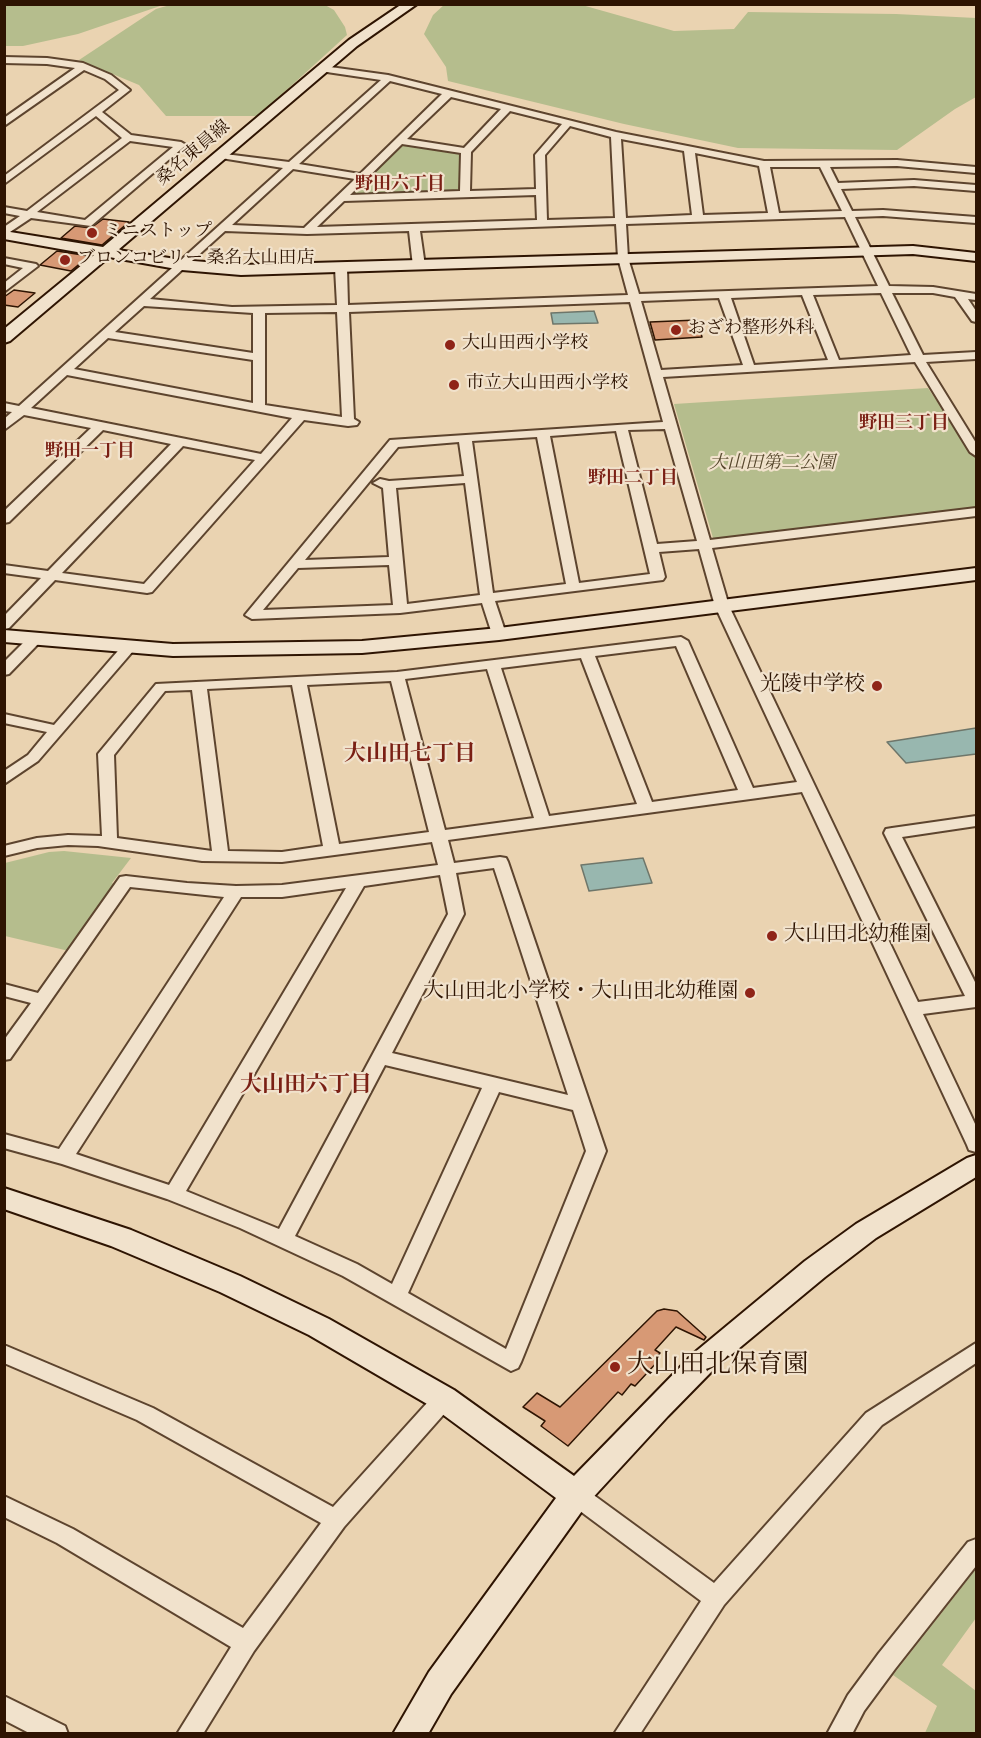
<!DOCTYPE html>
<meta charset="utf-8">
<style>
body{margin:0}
#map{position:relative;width:981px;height:1738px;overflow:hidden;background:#ead3b1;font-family:Vollkorn,serif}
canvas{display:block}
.frame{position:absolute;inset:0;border:6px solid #2e1402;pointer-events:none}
</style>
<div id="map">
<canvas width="981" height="1738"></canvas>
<div class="frame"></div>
</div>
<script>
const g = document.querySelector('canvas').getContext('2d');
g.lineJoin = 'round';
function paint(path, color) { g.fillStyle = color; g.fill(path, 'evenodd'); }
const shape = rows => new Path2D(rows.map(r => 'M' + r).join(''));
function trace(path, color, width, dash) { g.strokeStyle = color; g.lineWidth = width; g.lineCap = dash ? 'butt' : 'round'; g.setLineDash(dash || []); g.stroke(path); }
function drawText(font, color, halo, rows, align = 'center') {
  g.font = font + ' Vollkorn,"Noto Serif JP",serif'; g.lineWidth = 4.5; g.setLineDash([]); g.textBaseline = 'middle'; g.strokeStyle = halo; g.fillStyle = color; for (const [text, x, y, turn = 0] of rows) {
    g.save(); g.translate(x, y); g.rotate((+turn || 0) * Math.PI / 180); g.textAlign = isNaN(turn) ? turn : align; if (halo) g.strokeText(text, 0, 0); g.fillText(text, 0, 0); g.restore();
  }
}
const green = shape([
 [5,4,163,4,163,5,78,34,23,46,5,46],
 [445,4,582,5,674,31,734,29,748,12,896,14,976,18,976,97,955,109,897,150,738,148,624,124,448,81,446,67,424,34,433,15],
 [170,5,325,5,334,10,345,27,347,35,258,116,166,116,139,85,79,60,156,9],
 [407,144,462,153,459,191,351,194,401,145],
 [928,388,976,459,976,509,717,540,713,538,674,404],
 [64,851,131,858,112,883,116,885,69,951,5,936,5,863,49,852],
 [976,1569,976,1618,942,1665,976,1691,976,1733,925,1733,937,1706,893,1675]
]);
const water = shape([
 [594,311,598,323,553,324,551,313,594,311],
 [976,728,976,754,906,763,887,742,976,728],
 [643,858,652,883,589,891,581,865,643,858]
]);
const building = shape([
 [103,219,129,222,102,245,61,238,75,226,91,228,103,219],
 [57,251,89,256,71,271,40,265,57,251],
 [14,290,35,293,18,307,4,305,4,297,14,290],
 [697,320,702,337,655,340,650,322,697,320],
 [664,1309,677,1311,706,1337,704,1340,676,1327,655,1350,660,1353,656,1358,659,1360,635,1386,631,1384,622,1395,618,1392,568,1446,541,1426,545,1421,523,1407,537,1393,560,1407,657,1311,664,1309]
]);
const street = shape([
 [4,57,47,58,83,63,111,75,130,90,102,112,131,135,181,142,186,145,91,226,31,218,4,236,4,227,20,216,4,213,4,207,27,211,122,138,96,116,4,184,4,176,119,90,105,79,84,70,4,126,4,118,75,68,47,64,4,63,4,57],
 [130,141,173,147,85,220,37,212,130,141],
 [323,66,388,75,616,132,764,161,897,160,976,167,976,173,897,166,830,167,838,183,914,180,976,185,976,191,914,186,841,189,852,211,883,210,976,217,976,223,883,216,855,217,889,286,933,287,976,294,976,300,968,299,976,311,976,322,972,321,955,297,933,293,892,293,923,355,976,352,976,359,926,362,976,443,976,456,970,452,915,362,663,377,710,540,976,508,976,516,712,548,729,606,918,1002,965,996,884,833,886,829,892,828,976,816,976,826,902,837,976,984,976,1007,923,1014,976,1126,976,1152,969,1150,967,1145,802,792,448,840,454,863,500,857,506,858,508,862,606,1151,521,1362,518,1368,511,1371,343,1276,240,1228,167,1199,62,1164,4,1148,4,1134,59,1149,224,897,130,887,10,1059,4,1060,4,1040,31,1003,4,996,4,984,38,993,120,877,126,876,187,883,236,886,282,885,438,865,432,842,282,862,202,861,98,846,68,845,37,848,4,856,4,846,37,838,68,835,102,836,98,754,156,684,397,672,681,637,688,641,753,788,797,782,715,606,699,549,659,552,665,577,663,580,495,601,506,634,499,638,492,634,482,603,400,613,252,619,245,615,390,440,663,422,630,302,349,312,354,419,359,422,357,425,348,426,304,420,152,592,147,593,55,580,9,628,4,629,4,616,41,578,4,573,4,565,48,571,171,444,103,430,9,522,4,523,4,511,91,428,24,415,4,430,4,419,12,412,4,411,4,403,19,406,283,168,221,158,217,157,217,153,289,162,381,80,320,71,318,69,323,66],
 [390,81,442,94,360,174,299,164,390,81],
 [451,97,501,109,464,148,407,139,451,97],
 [510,111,562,124,535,155,536,189,470,191,471,152,510,111],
 [570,126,611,137,615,218,547,220,545,155,570,126],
 [621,139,684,151,692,215,626,218,621,139],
 [402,144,461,153,460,191,350,195,402,144],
 [695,153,759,166,768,213,703,215,695,153],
 [770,167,820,167,842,211,779,213,770,167],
 [293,169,355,179,304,228,232,225,293,169],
 [536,195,537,220,317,227,344,201,536,195],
 [845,217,878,286,639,294,628,258,626,224,845,217],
 [616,224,618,258,628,295,348,305,347,268,341,265,335,268,337,305,232,307,150,299,225,231,307,234,409,231,413,266,419,269,425,266,420,231,616,224],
 [881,293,911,355,839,360,813,295,881,293],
 [802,295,828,360,754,365,731,298,802,295],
 [719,298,743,365,661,370,641,301,719,298],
 [144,306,253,313,253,353,115,332,144,306],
 [337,312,342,417,265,405,265,313,337,312],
 [108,338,253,360,253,403,74,369,108,338],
 [67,375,292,418,261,454,31,408,67,375],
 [665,429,697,541,657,544,628,430,665,429],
 [616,431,650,574,579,583,550,436,616,431],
 [537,437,566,584,493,593,472,441,537,437],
 [459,442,464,476,389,481,380,479,373,483,383,488,389,557,305,560,398,447,459,442],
 [183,446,255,460,144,584,62,573,183,446],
 [465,483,480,595,407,604,396,488,465,483],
 [389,565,393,605,263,610,298,568,389,565],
 [676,646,738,790,652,802,595,656,676,646],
 [581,658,637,804,549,816,501,668,581,658],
 [487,669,534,818,445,830,405,679,487,669],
 [391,681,429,832,339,844,307,685,391,681],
 [292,685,323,846,282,852,228,851,207,689,292,685],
 [192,690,212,851,117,838,114,755,165,691,192,690],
 [494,868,568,1095,392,1053,464,914,456,873,494,868],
 [440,875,448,914,279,1229,186,1191,364,886,440,875],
 [346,888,169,1185,76,1154,241,897,282,897,346,888],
 [385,1065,482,1088,392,1284,357,1264,295,1236,385,1065],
 [499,1092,573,1110,586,1151,506,1349,408,1293,499,1092],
 [4,258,36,264,38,266,4,292,4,283,23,268,4,264,4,258],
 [34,636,39,637,41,640,39,643,9,674,4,675,4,662,29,637,34,636],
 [128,644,133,645,135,648,133,651,38,761,4,784,4,771,28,755,47,732,4,723,4,714,54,725,123,645,128,644],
 [976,1343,976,1363,882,1425,724,1605,640,1734,614,1734,701,1601,568,1502,565,1495,568,1488,576,1485,584,1488,714,1583,866,1413,976,1343],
 [4,1345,153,1408,333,1507,436,1393,444,1390,452,1393,455,1399,452,1405,344,1527,254,1651,203,1734,177,1734,231,1647,57,1543,4,1517,4,1496,73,1529,243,1628,321,1523,137,1420,4,1363,4,1345],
 [976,1539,976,1566,895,1669,864,1711,852,1734,827,1734,848,1695,879,1653,968,1542,976,1539],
 [4,1696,65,1726,68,1734,31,1734,4,1720,4,1696]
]);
const secondary = shape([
 [402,4,417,4,357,46,118,250,182,260,241,265,913,246,976,253,976,261,913,254,241,275,182,270,109,257,10,341,4,343,4,329,94,255,4,239,4,231,103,247,349,40,402,4],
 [976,568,976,580,499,640,362,653,173,656,4,642,4,630,173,644,362,641,499,628,976,568],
 [976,1155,976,1177,876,1238,825,1277,714,1369,668,1416,587,1504,451,1694,428,1734,393,1734,429,1672,556,1498,434,1408,309,1335,220,1292,111,1246,4,1209,4,1188,131,1230,240,1276,329,1319,454,1390,574,1476,694,1353,805,1261,856,1224,967,1158,976,1155]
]);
const markers = [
 [92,233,6,"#8f2418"],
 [65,260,6,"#8f2418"],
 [676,330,6,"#8f2418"],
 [450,345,6,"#8f2418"],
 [454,385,6,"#8f2418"],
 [877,686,6,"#8f2418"],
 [772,936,6,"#8f2418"],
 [750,993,6,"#8f2418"],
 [615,1367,6,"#8f2418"]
];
const farStreetnames = [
 ["桑名東員線",194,154,-40]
];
const farNeighbourhoodnames = [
 ["野田六丁目",400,186],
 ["野田三丁目",904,425],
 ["野田一丁目",90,453],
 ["野田二丁目",633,480]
];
const farPoinames = [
 ["ミニストップ",104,233],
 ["ブロンコビリー 桑名大山田店",77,260],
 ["おざわ整形外科",688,330],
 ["大山田西小学校",462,345],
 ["市立大山田西小学校",466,385]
];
const farParknames = [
 ["大山田第二公園",772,465]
];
const poiNames = [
 ["光陵中学校",865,686],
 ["大山田北幼稚園",784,936,"left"],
 ["大山田北小学校・大山田北幼稚園",738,993]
];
const neighbourhoodNames = [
 ["大山田七丁目",410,756],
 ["大山田六丁目",306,1087]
];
const nearPoinames = [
 ["大山田北保育園",627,1367]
];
paint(green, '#b5bd8d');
paint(water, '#98b7af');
trace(water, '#6e766a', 1.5);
paint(building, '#d79975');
trace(building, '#2e1402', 1.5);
trace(street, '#5d442e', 4);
trace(secondary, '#2e1402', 4);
paint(street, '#f1e2cc');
paint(secondary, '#f1e2cc');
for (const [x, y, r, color] of markers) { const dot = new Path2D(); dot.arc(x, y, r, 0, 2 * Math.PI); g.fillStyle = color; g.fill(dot); trace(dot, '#f1e2cc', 2); }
drawText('18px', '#2e1402', '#f1e2cc', farStreetnames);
drawText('bold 18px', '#7a1f14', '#f1e2cc', farNeighbourhoodnames);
drawText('18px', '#2e1402', '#f1e2cc', farPoinames, 'left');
drawText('italic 18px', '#56472c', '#f1e2cc', farParknames);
drawText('21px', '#2e1402', '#f1e2cc', poiNames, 'right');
drawText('bold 22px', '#7a1f14', '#f1e2cc', neighbourhoodNames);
drawText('26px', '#2e1402', '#f1e2cc', nearPoinames, 'left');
</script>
